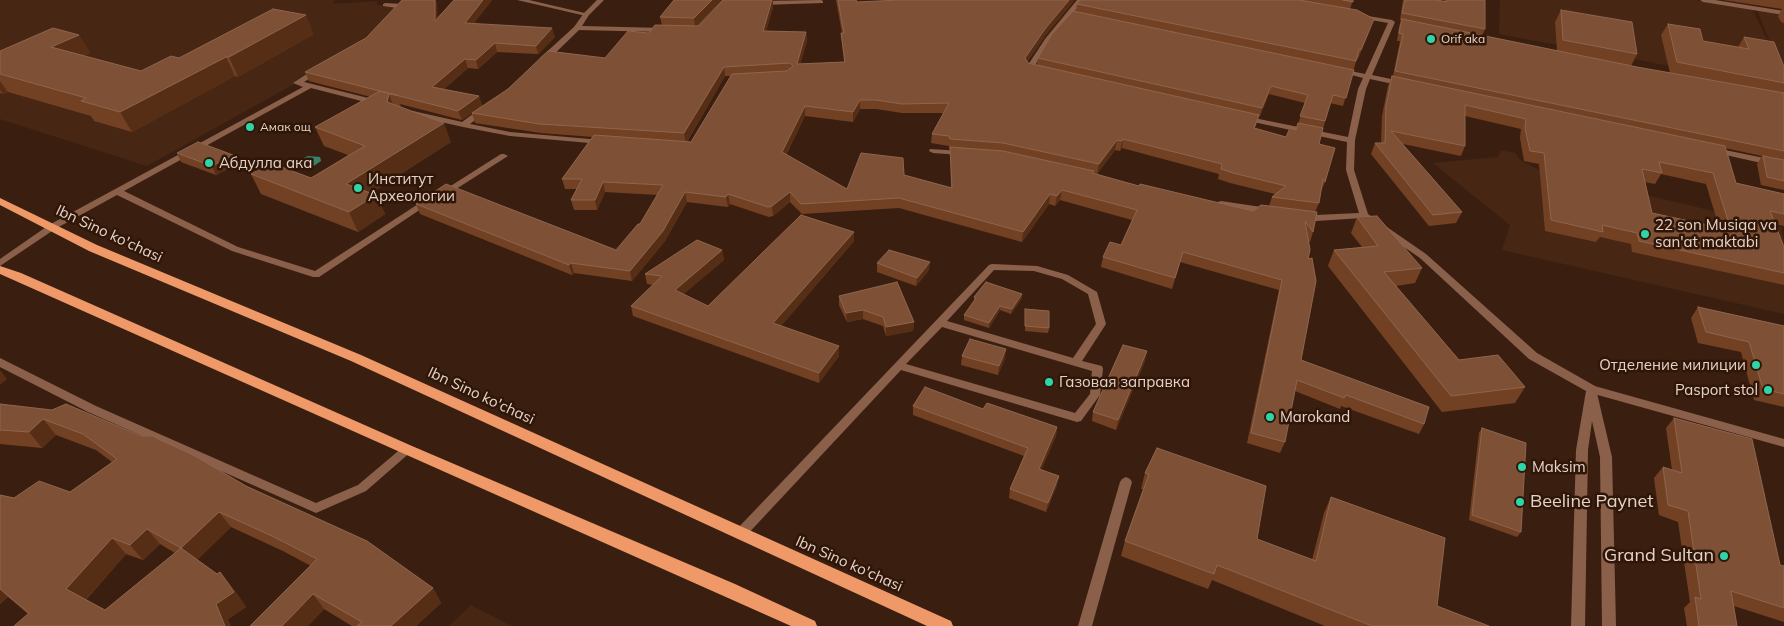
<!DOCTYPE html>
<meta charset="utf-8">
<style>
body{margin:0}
canvas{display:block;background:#3a1f11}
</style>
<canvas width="1784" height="626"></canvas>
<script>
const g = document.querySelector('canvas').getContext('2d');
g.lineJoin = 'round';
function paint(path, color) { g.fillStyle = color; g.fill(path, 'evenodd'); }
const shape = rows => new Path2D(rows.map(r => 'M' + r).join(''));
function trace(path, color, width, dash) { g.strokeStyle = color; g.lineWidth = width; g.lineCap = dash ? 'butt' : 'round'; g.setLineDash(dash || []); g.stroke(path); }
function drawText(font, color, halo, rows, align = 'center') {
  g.font = font + ' Mulish,sans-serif'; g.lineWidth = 5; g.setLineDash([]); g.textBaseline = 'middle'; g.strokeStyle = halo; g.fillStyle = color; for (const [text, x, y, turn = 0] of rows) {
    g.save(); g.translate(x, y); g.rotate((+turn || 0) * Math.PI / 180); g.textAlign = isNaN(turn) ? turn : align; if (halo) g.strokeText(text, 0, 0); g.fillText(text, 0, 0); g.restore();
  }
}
const built = shape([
 [0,0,335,0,332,4,377,1,377,5,402,6,364,45,147,166,0,119],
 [1500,0,1694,0,1753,10,1783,74,1757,10,1784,14,1784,87,1499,34],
 [1501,150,1515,153,1520,160,1539,170,1781,227,1784,241,1784,314,1502,250,1510,225,1433,163,1498,157],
 [471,605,511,626,449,626]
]);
const water = shape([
 [308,156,320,157,321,161,309,169,295,168,296,162]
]);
const service = shape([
 [517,0,529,0,589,14,586,16,517,0],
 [992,264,1037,266,1068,275,1097,292,1106,324,1082,361,1102,366,1103,369,1100,395,1081,421,1077,422,901,370,744,538,740,539,736,538,734,534,736,530,989,265,992,264],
 [994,270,1034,271,1062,279,1088,294,1096,324,1073,358,947,321,994,270],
 [942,327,1092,371,1090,394,1075,413,906,364,942,327],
 [0,358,96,406,316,503,358,485,403,447,407,446,411,447,413,450,366,491,316,513,88,412,0,367,0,358],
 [1591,385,1784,439,1784,447,1587,392,1586,389,1587,386,1591,385]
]);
const minor = shape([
 [597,0,604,0,589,15,582,26,663,28,666,30,663,32,579,30,546,62,540,62,540,58,574,27,584,13,597,0],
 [821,0,823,1,823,3,761,5,758,3,761,1,821,0],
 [1077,0,1083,0,1073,14,1084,17,1084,19,1071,17,1050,41,1034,67,1041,68,1041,72,1027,70,1026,68,1045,39,1077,0],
 [1700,0,1715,0,1784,11,1784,15,1703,2,1700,0],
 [385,3,402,4,405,6,396,14,393,12,397,8,383,6,383,4,385,3],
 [1362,15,1392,20,1395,22,1372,75,1405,82,1406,84,1402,86,1370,79,1366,89,1355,140,1354,170,1368,214,1426,254,1537,353,1595,386,1596,389,1612,457,1616,626,1602,626,1600,457,1592,421,1588,450,1585,626,1571,626,1576,450,1586,391,1529,359,1420,258,1362,218,1316,221,1299,218,1298,216,1302,213,1316,215,1359,213,1346,170,1347,142,1244,120,1240,118,1244,116,1348,137,1358,89,1363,78,1337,71,1341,69,1365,74,1388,23,1360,18,1360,16,1362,15],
 [316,68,323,70,304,82,380,101,381,103,377,105,311,88,124,191,238,247,315,271,426,199,429,198,433,201,319,277,313,277,232,251,117,195,55,229,0,266,0,259,49,225,303,87,293,83,316,68],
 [481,108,487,108,488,110,470,124,510,132,601,140,605,142,601,144,510,136,463,127,410,115,409,113,413,111,462,122,481,108],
 [1712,148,1715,148,1784,162,1784,168,1712,152,1712,148],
 [930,149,961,151,965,153,961,155,933,153,929,151,930,149],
 [501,154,504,154,508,156,445,196,439,196,438,194,501,154],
 [1221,201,1268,208,1272,211,1268,214,1218,206,1217,204,1218,202,1221,201],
 [1126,477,1130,479,1132,482,1092,626,1078,626,1120,482,1122,479,1126,477]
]);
const primary = shape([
 [0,198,97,245,361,355,951,621,953,626,927,626,351,361,89,251,0,205,0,198],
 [0,266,21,273,412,446,735,584,815,621,817,626,791,626,0,274,0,266]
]);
const wall = shape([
 [454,0,492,0,474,23,555,37,538,54,497,52,478,69,468,68,443,90,479,96,482,106,462,120,400,104,401,107,451,142,371,193,376,195,385,214,358,232,261,194,251,174,311,178,348,155,324,146,315,127,371,97,309,81,305,72,366,38,437,4,437,18],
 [674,0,773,0,773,7,766,31,806,32,807,41,800,64,844,62,842,42,841,33,842,33,836,0,856,0,857,2,1044,38,1027,62,1037,65,1038,58,1076,12,1077,4,1080,0,1353,0,1350,9,1374,19,1358,59,1357,58,1343,106,1330,103,1319,144,1325,182,1321,191,1319,203,1315,212,1313,232,1310,242,1308,241,1308,259,1301,360,1424,424,1419,434,1341,406,1340,409,1295,391,1285,442,1280,453,1247,443,1279,290,1180,262,1172,289,1101,267,1103,257,1121,245,1132,220,1060,200,1055,206,1049,204,1022,242,899,208,802,214,790,202,773,216,769,217,730,204,728,207,687,202,665,241,632,281,574,273,572,275,420,214,416,204,616,250,640,224,658,195,605,192,597,210,574,210,571,200,577,189,565,189,562,179,593,137,541,133,475,123,472,113,605,58,662,25,660,17],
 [722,0,723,0,698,26,697,26],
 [725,76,731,76,691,142,687,142],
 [1269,94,1305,103,1296,130,1286,137,1255,128,1259,116,1260,116],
 [860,109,876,109,902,113,944,113,932,134,931,143,949,146,949,149,950,149,951,188,904,175,847,189,786,155,805,116,853,122],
 [1122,148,1219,174,1218,179,1230,183,1275,194,1272,197,1269,206,1253,211,1139,186,1093,173,1097,174,1115,150,1120,151],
 [1403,0,1437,0,1444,1,1444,0,1485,0,1485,29,1482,36,1557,51,1555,22,1561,10,1637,54,1631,66,1670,73,1661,35,1668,24,1703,41,1738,47,1744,37,1784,83,1784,190,1761,185,1757,164,1762,156,1725,148,1736,183,1784,194,1784,226,1775,224,1784,247,1784,285,1632,252,1631,244,1600,237,1596,242,1545,231,1539,164,1524,161,1520,138,1521,129,1465,116,1465,146,1461,156,1403,144,1462,212,1456,223,1429,226,1371,154,1375,143,1381,143,1382,116,1388,86,1392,76,1393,76,1400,41,1397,41,1399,27,1401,20,1400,20],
 [1661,174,1706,184,1719,227,1652,213,1645,182,1655,184],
 [1723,0,1784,0,1784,23,1781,22,1778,16,1782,9],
 [314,34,238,77,235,76,132,132,94,121,91,116,8,92,3,94,0,93,0,74,79,35,90,53,84,56,141,71,179,58],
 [177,153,233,155,237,164,216,175,181,162],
 [1357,217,1422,268,1415,283,1396,286,1459,360,1525,387,1515,403,1442,412,1328,266,1334,250,1362,247,1351,233],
 [854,232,854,241,781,326,839,346,839,356,819,383,633,316,631,306,653,285,647,284,645,274,722,250,724,260,683,294,708,306],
 [877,263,929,270,916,286,877,272],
 [839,296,914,322,913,331,886,336,883,326,863,319,847,322,839,305],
 [974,297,1022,298,1011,314,1000,310,989,328,964,320,964,315,974,301],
 [1698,307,1784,326,1784,407,1754,400,1741,352,1698,343,1691,318],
 [1025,309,1049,328,1048,333,1025,331],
 [962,356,1005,358,998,375,961,365],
 [1145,361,1116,430,1092,421,1093,412],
 [0,404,246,486,433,588,441,603,416,626,352,626,324,609,308,626,250,626,311,566,283,551,231,527,197,560,217,574,220,572,232,587,246,607,228,619,28,614,8,597,0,604,0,495,14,498,70,492,112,462,96,450,56,435,42,448,0,444],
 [160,544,175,553,105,610,86,600,126,554,143,560],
 [913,406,983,409,1057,427,1056,436,1041,470,1057,485,1046,512,1009,498,1010,489,1024,456,913,415],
 [1674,418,1780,565,1784,566,1784,622,1734,606,1737,626,1687,626,1684,608,1690,602,1678,522,1659,515,1654,478,1663,467,1672,470,1666,428],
 [1482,428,1521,532,1517,537,1469,520,1479,433],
 [1157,448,1257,539,1312,560,1324,513,1331,497,1437,606,1489,626,1325,626,1212,580,1208,589,1121,556,1125,541,1143,489,1141,489,1145,473]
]);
const shadedWall = shape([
 [435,0,436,0,437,4,438,30,435,21],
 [483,0,492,0,468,31,465,23],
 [712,0,722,0,695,27,694,18],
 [772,0,773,0,773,7,764,40,763,31],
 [1069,0,1075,0,1044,38,1024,67,1025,58,1045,29],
 [306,15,314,34,238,77,229,57],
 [1374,19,1371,28,1358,59,1361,50],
 [552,28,555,37,538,54,536,46],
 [806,32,807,41,797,73,797,64],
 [79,35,90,53,62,66,51,47],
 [495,43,497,52,478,69,476,60],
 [226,57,235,76,132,132,120,112],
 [465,59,468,68,435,97,432,87],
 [724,67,725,76,686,143,684,133],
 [0,81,8,92,3,94,0,90],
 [1271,86,1269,94,1260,116,1262,108],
 [389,94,396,113,387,102],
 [479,96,482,106,462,120,458,111],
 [860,100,860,109,853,122,853,112],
 [805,106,805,116,782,162,782,152],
 [444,123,451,142,355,203,346,184],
 [1123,139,1122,148,1120,151,1122,141],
 [1117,140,1115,150,1097,174,1099,164],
 [233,155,237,164,216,175,212,166],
 [603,182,605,192,597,210,595,200],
 [1062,190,1060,200,1055,206,1057,196],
 [685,192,687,202,665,241,632,281,630,271],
 [790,192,790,202,773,216,772,206],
 [728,194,730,204,728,207,726,197],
 [1050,194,1049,204,1022,242,1023,232],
 [376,195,385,214,358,232,349,212],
 [854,232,854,241,775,333,773,323],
 [722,250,724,260,677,300,675,290],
 [930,262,929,270,916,286,917,278],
 [571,263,574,273,572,275,569,265],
 [1022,294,1022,298,1011,314,1012,309],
 [1000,306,1000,310,989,328,989,323],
 [863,310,863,319,847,322,846,313],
 [914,322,913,331,886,336,886,327],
 [839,346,839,356,819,383,819,373],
 [1006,349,1005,358,998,375,999,366],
 [1147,351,1145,361,1116,430,1118,420],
 [0,370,7,379,0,385],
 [43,419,56,435,42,448,29,432],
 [1057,427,1056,436,1038,478,1039,469],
 [1059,476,1057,485,1046,512,1048,503],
 [219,512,231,527,193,564,181,548],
 [147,529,160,544,143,560,130,545],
 [112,538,126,554,82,604,66,589],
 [220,572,232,587,246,607,228,619,231,626,225,626,216,604],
 [433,588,441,603,416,626,391,626],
 [0,589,8,597,0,604],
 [313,594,324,609,308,626,282,626]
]);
const building = shape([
 [402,0,435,0,435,21,454,0,483,0,465,23,552,28,536,46,495,43,476,60,465,59,432,87,479,96,458,111,305,72,366,38,402,0],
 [674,0,712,0,694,18,660,17,674,0],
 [723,0,772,0,763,31,806,32,797,64,845,62,841,33,844,33,838,0,856,0,857,2,899,0,1069,0,1045,29,1025,58,1028,63,1259,115,1254,128,1286,137,1290,128,1296,130,1298,123,1323,128,1319,144,1335,148,1325,182,1323,179,1319,203,1272,197,1286,186,1233,173,1221,169,1222,164,1123,139,1122,141,1117,140,1099,164,1003,143,950,139,949,136,932,134,949,103,902,104,876,100,860,100,853,112,805,106,782,152,847,189,861,153,903,158,904,175,952,188,950,147,1003,151,1094,171,1092,173,1139,186,1140,184,1253,211,1261,205,1317,212,1313,232,1305,221,1310,250,1308,259,1312,258,1316,281,1301,360,1429,407,1424,424,1346,395,1344,398,1297,380,1285,442,1251,433,1282,280,1183,252,1175,278,1103,257,1110,242,1121,245,1137,210,1062,190,1057,196,1050,194,1023,232,899,198,801,204,790,192,772,206,768,207,728,194,726,197,685,192,663,231,630,271,571,263,569,265,416,204,446,184,616,250,638,224,640,224,663,185,603,182,595,200,571,200,582,179,562,179,594,135,691,142,732,74,787,71,793,66,790,63,724,67,684,133,539,124,472,113,508,89,548,51,605,58,628,31,649,33,655,25,698,26,723,0],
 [1080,0,1299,0,1357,10,1374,19,1361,50,1359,49,1356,61,1077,4,1080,0],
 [1343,0,1353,0,1353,2,1343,0],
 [1405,0,1437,0,1447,2,1447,0,1485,0,1485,29,1402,13,1405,0],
 [273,9,306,15,229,57,226,57,120,112,81,101,86,98,0,74,0,51,53,28,79,35,51,47,141,71,171,56,179,58,273,9],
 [1561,10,1632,22,1637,54,1563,40,1561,10],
 [1073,11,1354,70,1346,98,1333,95,1325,121,1300,116,1308,95,1271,86,1262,108,1038,58,1052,34,1073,11],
 [1402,19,1637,67,1784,93,1784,151,1395,71,1403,34,1399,33,1402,19],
 [1668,24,1700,29,1703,41,1749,49,1744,37,1774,42,1784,67,1784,83,1677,62,1668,24],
 [1392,76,1725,146,1736,183,1784,194,1784,214,1770,211,1784,247,1784,273,1639,241,1637,233,1602,225,1603,232,1551,220,1544,153,1530,151,1525,128,1526,119,1465,105,1465,146,1391,131,1462,212,1433,215,1375,143,1385,143,1386,106,1392,76],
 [1659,162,1713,173,1731,230,1652,213,1642,169,1662,173,1659,162],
 [380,91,397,95,389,94,387,102,444,123,346,184,376,195,349,212,251,174,271,163,311,178,365,146,315,127,380,91],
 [198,142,233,155,212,166,177,153,198,142],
 [1763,156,1784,160,1784,181,1767,177,1763,156],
 [801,215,854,232,773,323,839,346,819,373,631,306,662,276,645,274,697,240,722,250,675,290,708,306,801,215],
 [1377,216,1422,268,1384,272,1459,360,1498,355,1525,387,1451,396,1334,250,1378,246,1357,217,1377,216],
 [889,250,930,262,917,278,877,263,889,250],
 [897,282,914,322,886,327,883,317,863,310,846,313,839,296,897,282],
 [986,282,1022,294,1012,309,1000,306,989,323,964,315,976,298,974,297,986,282],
 [1698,307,1784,326,1784,394,1763,389,1749,342,1706,332,1698,307],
 [1025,309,1049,311,1049,328,1025,326,1025,309],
 [970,339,1006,349,999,366,962,356,970,339],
 [1123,345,1147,351,1118,420,1093,412,1123,345],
 [925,387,983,409,987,403,1057,427,1039,469,1059,476,1048,503,1010,489,1028,448,913,406,925,387],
 [0,404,52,410,66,404,141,436,152,436,195,456,246,486,367,541,433,588,391,626,357,626,362,622,313,594,282,626,250,626,317,559,272,536,219,512,181,548,217,574,220,572,234,592,216,604,225,626,14,626,29,613,0,589,0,495,14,498,39,481,70,492,117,459,83,434,43,419,29,432,0,430,0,404],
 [147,529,181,548,105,610,66,589,112,538,130,545,147,529],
 [1674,418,1752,439,1780,565,1784,566,1784,608,1731,591,1737,626,1699,626,1695,597,1701,599,1688,511,1668,505,1663,467,1682,473,1674,418],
 [1482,428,1526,443,1521,532,1472,515,1482,428],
 [1157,448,1266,486,1257,539,1316,561,1331,497,1445,538,1437,606,1489,626,1372,626,1217,565,1214,574,1125,541,1149,474,1145,473,1157,448]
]);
const markers = [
 [1431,39,5,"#30d4a9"],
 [250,127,5,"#30d4a9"],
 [209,163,5,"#30d4a9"],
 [358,188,5,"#30d4a9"],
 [1645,234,5,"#30d4a9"],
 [1756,365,5,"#30d4a9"],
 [1049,382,5,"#30d4a9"],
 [1768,390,5,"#30d4a9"],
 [1270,417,5,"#30d4a9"],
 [1522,467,5,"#30d4a9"],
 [1520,502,5,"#30d4a9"],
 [1724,556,5,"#30d4a9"]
];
const farPoinames = [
 ["Orif aka",1441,39],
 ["Амак ощ",260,127]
];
const poiNames = [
 ["Абдулла ака",219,163],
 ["Институт",368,179],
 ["Археологии",368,196],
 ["22 son Musiqa va",1655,225],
 ["san'at maktabi",1655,242],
 ["Отделение милиции",1746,365,"right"],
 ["Газовая заправка",1059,382],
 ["Pasport stol",1758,390,"right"],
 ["Marokand",1280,417],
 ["Maksim",1532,467]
];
const streetNames = [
 ["Ibn Sino ko'chasi",109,234,25],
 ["Ibn Sino ko'chasi",481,396,25],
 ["Ibn Sino ko'chasi",849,564,24]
];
const nearPoinames = [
 ["Beeline Paynet",1530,502],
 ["Grand Sultan",1714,556,"right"]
];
paint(built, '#472614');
paint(water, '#37836b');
paint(service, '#8b604a');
paint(minor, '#8b604a');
paint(primary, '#ef9868');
paint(wall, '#724124');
paint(shadedWall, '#562d15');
paint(building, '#7e5136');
trace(building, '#8e654d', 1);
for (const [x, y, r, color] of markers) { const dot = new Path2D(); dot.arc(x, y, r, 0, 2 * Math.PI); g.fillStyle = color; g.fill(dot); trace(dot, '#2f1607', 2); }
drawText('12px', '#e5d3ca', '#2f1607', farPoinames, 'left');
drawText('15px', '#e5d3ca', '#2f1607', poiNames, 'left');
drawText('15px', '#e5d3ca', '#2f1607', streetNames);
drawText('18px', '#e5d3ca', '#2f1607', nearPoinames, 'left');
</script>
